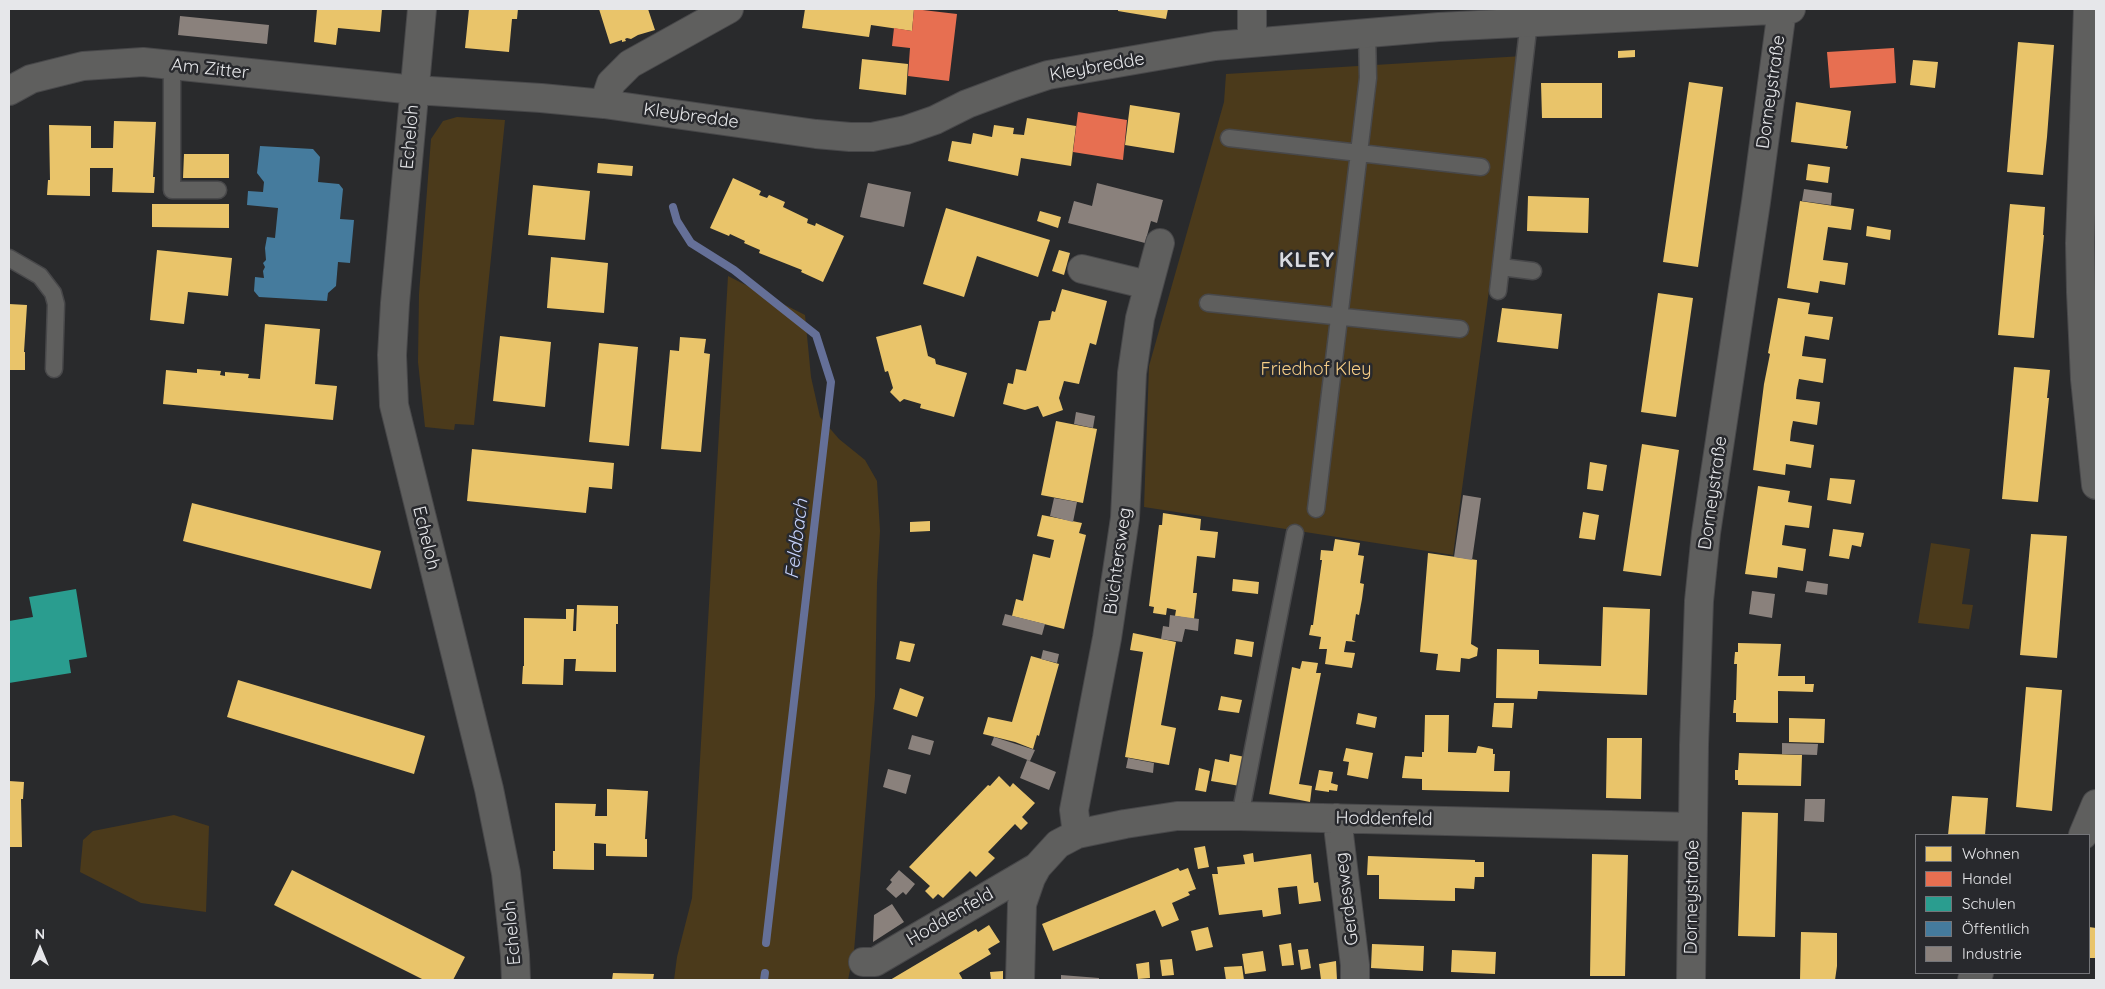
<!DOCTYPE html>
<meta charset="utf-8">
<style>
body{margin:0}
#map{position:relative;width:2105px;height:989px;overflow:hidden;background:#292a2c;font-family:Quicksand,sans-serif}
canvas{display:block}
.frame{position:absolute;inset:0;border:10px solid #e6e7ea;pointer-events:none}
.legend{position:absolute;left:1915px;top:834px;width:175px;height:140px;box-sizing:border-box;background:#28292d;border:1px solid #747579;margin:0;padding:6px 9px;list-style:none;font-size:15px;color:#e6e7ea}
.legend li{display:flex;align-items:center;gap:10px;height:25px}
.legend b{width:25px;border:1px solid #747579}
.north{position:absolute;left:15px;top:924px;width:50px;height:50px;-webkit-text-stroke:4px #28292d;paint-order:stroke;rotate:0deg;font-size:14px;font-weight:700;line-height:20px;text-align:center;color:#e6e7ea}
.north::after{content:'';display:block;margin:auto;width:18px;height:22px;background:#e6e7ea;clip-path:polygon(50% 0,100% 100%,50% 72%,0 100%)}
</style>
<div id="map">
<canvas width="2105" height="989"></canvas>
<div class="frame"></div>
<ul class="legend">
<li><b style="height:14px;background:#e9c46a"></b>Wohnen</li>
<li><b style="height:14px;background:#e76f51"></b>Handel</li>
<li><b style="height:14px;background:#2a9d8f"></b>Schulen</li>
<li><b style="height:14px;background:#457b9d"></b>Öffentlich</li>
<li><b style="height:14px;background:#8a817c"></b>Industrie</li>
</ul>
<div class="north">N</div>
</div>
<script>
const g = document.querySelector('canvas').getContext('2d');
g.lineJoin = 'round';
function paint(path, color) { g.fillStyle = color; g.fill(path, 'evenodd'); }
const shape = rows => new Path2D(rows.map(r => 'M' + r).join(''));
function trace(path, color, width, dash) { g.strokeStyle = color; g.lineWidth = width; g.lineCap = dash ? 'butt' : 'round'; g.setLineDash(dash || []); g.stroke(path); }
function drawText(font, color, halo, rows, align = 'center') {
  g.font = font + ' Quicksand,sans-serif'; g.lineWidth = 5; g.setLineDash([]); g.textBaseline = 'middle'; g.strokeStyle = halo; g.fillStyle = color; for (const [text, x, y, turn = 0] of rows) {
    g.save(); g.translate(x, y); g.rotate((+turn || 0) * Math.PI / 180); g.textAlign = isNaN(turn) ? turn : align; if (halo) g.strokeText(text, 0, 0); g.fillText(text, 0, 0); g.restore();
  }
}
const green = shape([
 [1523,56,1504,180,1453,555,1144,507,1149,366,1224,102,1226,74],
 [457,117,505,120,474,425,455,424,454,430,425,427,418,362,419,294,431,139,443,121],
 [728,276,805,315,811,377,820,417,839,439,865,460,877,481,880,531,877,583,875,697,854,951,848,980,674,980,677,957,692,898],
 [1931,543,1970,549,1962,604,1973,605,1969,629,1918,623],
 [174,815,209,826,206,912,141,903,80,872,83,840,93,831]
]);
const homes = shape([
 [317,9,382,9,380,32,338,28,336,45,314,42],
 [469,9,518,9,517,19,512,19,509,52,465,48],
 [599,9,648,9,655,30,638,35,631,39,627,38,625,39,626,41,622,42,622,40,610,44],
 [805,9,914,9,912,31,871,25,869,37,802,28],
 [1118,9,1168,9,1166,19,1118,11],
 [2018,42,2054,45,2047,137,2043,175,2007,172],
 [1635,50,1635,57,1618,58,1618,51],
 [862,59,908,64,906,95,859,89],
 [1913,60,1938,62,1935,88,1910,85],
 [1689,82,1723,87,1698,267,1663,262],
 [1541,83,1602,83,1602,118,1542,118],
 [1796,102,1851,111,1846,146,1848,146,1847,149,1791,142],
 [1130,105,1180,113,1174,153,1125,145],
 [1027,118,1076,126,1071,166,1021,158,1018,176,948,161,952,141,971,144,973,133,992,137,994,125,1014,128,1013,134,1024,135],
 [114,121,156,122,153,177,155,177,154,193,112,192,113,168,90,168,90,196,47,195,48,180,50,180,49,125,91,126,91,148,113,148],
 [184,154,229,154,229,178,183,178],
 [598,163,633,166,632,176,597,173],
 [1808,164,1830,167,1828,183,1806,180],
 [733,178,761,191,759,195,767,198,769,195,785,202,783,207,808,219,807,223,815,226,816,223,844,236,823,282,801,272,802,270,759,253,760,250,744,243,745,241,730,234,729,236,710,228],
 [533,185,590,191,585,240,528,235],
 [1528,196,1589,198,1588,233,1527,231],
 [1800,201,1854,209,1851,230,1828,227,1823,260,1848,263,1845,285,1820,281,1818,293,1787,288],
 [152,204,229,204,229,228,152,227],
 [2010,204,2045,207,2043,235,2044,235,2034,338,1998,335],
 [946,208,1050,240,1038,277,977,256,964,297,923,284],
 [1040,211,1061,217,1058,228,1037,221],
 [1867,226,1891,230,1890,240,1866,236],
 [157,250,232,258,228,296,188,292,184,324,150,320],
 [1059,250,1070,253,1064,275,1052,271],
 [551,257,608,263,604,313,547,308],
 [1062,289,1107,301,1096,345,1090,343,1079,384,1064,381,1059,398,1063,410,1043,417,1038,406,1025,410,1003,404,1008,383,1013,384,1016,369,1026,371,1039,321,1050,320,1052,311,1055,312],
 [1658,293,1693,298,1676,417,1641,412],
 [1778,298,1810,303,1808,314,1833,317,1829,340,1805,336,1802,356,1826,359,1823,383,1799,379,1797,389,1796,399,1820,402,1817,425,1793,421,1791,431,1790,441,1814,445,1811,468,1786,464,1785,475,1753,470,1764,384,1770,354,1768,353],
 [9,304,27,305,24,352,25,352,25,370,9,370],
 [1502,308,1562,314,1558,349,1497,342],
 [265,324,320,329,315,384,337,386,333,420,163,404,166,370,197,373,197,369,221,371,220,375,225,376,225,372,249,374,248,378,260,379],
 [921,325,928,356,935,359,936,364,967,373,954,417,920,408,921,404,904,399,900,402,890,392,893,388,888,371,885,372,876,337],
 [500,336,551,342,545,407,493,401],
 [680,337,706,339,704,353,710,354,701,452,661,449,670,350,679,351],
 [599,343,638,347,629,446,589,442],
 [2014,367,2050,370,2047,398,2049,398,2038,502,2002,499],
 [1056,421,1097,429,1083,503,1041,495],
 [1642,444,1679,450,1661,576,1623,571],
 [472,449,614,463,612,489,589,487,586,513,467,501],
 [1590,462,1607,465,1603,491,1587,489],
 [1830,478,1855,480,1851,504,1827,500],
 [1758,486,1790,491,1788,502,1812,506,1809,528,1785,525,1782,545,1806,549,1803,571,1778,567,1777,578,1745,574],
 [192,503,381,551,371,589,183,541],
 [1583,512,1599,515,1595,540,1579,538],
 [1163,513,1201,519,1200,530,1218,532,1215,558,1197,556,1193,593,1197,593,1194,619,1175,616,1176,610,1167,608,1166,615,1153,613,1154,607,1149,606,1159,525,1162,525],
 [1042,515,1082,523,1079,533,1086,535,1064,629,1012,616,1016,599,1023,601,1033,554,1050,558,1054,540,1037,536],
 [930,521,930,531,910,532,910,522],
 [1833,529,1864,533,1861,547,1852,545,1849,559,1829,556],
 [2031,534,2067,536,2057,658,2020,655],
 [1335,539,1360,543,1358,555,1364,556,1360,583,1364,584,1362,599,1359,615,1356,614,1352,640,1356,642,1346,641,1344,652,1355,653,1352,668,1325,664,1327,649,1319,649,1321,637,1309,635,1311,625,1313,625,1322,560,1320,560,1321,550,1333,551],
 [1428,553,1477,560,1471,644,1478,648,1477,656,1469,659,1461,658,1460,672,1436,670,1438,654,1420,652],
 [1233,579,1259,582,1258,594,1232,591],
 [577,605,618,606,618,624,616,624,616,672,575,671,576,659,564,659,563,685,522,684,523,666,524,666,524,618,566,619,566,609,574,609,573,631,576,631],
 [1603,607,1650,609,1647,695,1538,691,1537,699,1496,698,1497,649,1539,650,1539,664,1601,666],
 [1133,633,1176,642,1161,725,1176,728,1169,765,1125,757,1143,652,1130,650],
 [1236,639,1254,642,1252,657,1234,654],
 [900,641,915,644,910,662,896,659],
 [1738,643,1781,644,1778,676,1805,676,1805,684,1814,684,1813,692,1778,691,1778,723,1736,722,1736,713,1733,713,1734,700,1736,700,1737,664,1734,664,1735,652,1738,652],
 [1031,656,1059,664,1039,736,1037,735,1033,749,1015,742,983,734,988,717,1012,722],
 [1302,661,1318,663,1316,673,1321,673,1299,784,1312,786,1310,802,1269,794,1292,667,1300,669],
 [238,680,425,736,414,774,227,717],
 [2026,687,2062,690,2052,811,2016,807],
 [900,688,924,697,917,717,893,709],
 [1221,696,1242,700,1239,713,1218,710],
 [1494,703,1514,703,1512,728,1492,727],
 [1358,713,1377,717,1375,728,1356,724],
 [1425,715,1449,715,1448,752,1476,753,1478,746,1493,749,1493,754,1495,754,1494,771,1510,771,1509,792,1422,790,1422,779,1402,778,1405,756,1422,757,1422,752,1424,752],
 [1789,718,1825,719,1824,743,1789,742],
 [1607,738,1642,738,1641,799,1606,798],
 [1346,748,1373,753,1368,779,1347,775,1349,762,1343,761],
 [1739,753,1802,755,1801,786,1738,785,1738,780,1735,780,1735,770,1738,770],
 [1230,754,1245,757,1240,786,1211,781,1215,759,1229,762],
 [1199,768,1210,771,1206,792,1195,790],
 [1319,770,1333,772,1331,783,1338,785,1337,791,1329,790,1329,792,1315,790],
 [999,776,1010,787,1013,783,1035,803,1022,817,1028,823,1021,830,1015,824,988,852,995,858,976,877,970,871,943,898,938,894,933,899,925,891,930,886,909,867,988,785,990,786],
 [9,781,24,782,23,799,21,799,22,847,9,847],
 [607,789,648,791,645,839,647,839,647,857,606,856,606,844,594,843,594,870,553,869,553,851,555,851,555,803,596,804,595,816,607,816],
 [1952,796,1988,798,1985,835,1948,835],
 [1742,812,1778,813,1775,937,1738,936],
 [1205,846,1209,867,1198,869,1194,848],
 [1253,853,1254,862,1311,854,1314,883,1318,882,1321,901,1299,904,1297,886,1278,888,1281,914,1263,917,1262,910,1219,915,1212,874,1218,874,1217,867,1245,864,1243,855],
 [1592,854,1628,855,1625,976,1590,976],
 [1368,856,1475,860,1475,862,1484,862,1484,877,1475,877,1474,889,1455,888,1455,901,1379,899,1379,875,1367,875],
 [1178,868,1180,871,1188,868,1196,889,1188,892,1190,895,1172,903,1179,920,1162,927,1155,910,1053,951,1042,924],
 [292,870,465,957,453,980,424,980,274,905],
 [989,925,1000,942,988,949,991,954,959,973,963,980,890,980,976,929,978,932],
 [1208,927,1213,947,1196,951,1191,931],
 [2089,927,2096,928,2096,958,2089,958],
 [1801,932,1837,933,1837,966,1835,980,1800,980],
 [1291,943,1294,965,1282,966,1279,945],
 [1372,944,1424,946,1423,971,1371,968],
 [1308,949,1311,968,1301,970,1298,950],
 [1452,950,1496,952,1495,974,1451,972],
 [1263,951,1266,971,1245,974,1242,954],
 [1172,959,1174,975,1162,976,1160,960],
 [1336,961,1337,980,1321,980,1319,964],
 [1149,962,1150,978,1138,979,1136,964],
 [1242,966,1244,980,1226,980,1224,967],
 [1003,971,1003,980,991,980,990,972],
 [613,973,654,974,653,980,612,980]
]);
const shops = shape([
 [914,9,957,14,949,81,908,76,910,48,892,46,894,28,912,31],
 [1894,48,1896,83,1830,88,1827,52],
 [1078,112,1127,120,1123,160,1073,152]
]);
const schools = shape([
 [76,589,87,657,69,660,71,673,9,683,9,621,33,617,29,597]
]);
const public = shape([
 [260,146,313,149,320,157,318,182,339,184,343,189,340,219,354,220,350,263,338,262,336,286,328,293,327,301,259,297,254,291,255,277,264,278,263,271,265,267,263,263,266,260,265,248,267,237,275,238,278,208,247,205,248,191,263,192,264,182,257,173]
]);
const industry = shape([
 [180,16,269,25,267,44,178,35],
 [868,183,911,192,904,227,860,217],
 [1097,183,1163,200,1157,223,1151,221,1145,243,1068,223,1074,201,1092,206],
 [1804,189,1832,193,1831,205,1802,201],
 [1076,412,1095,416,1093,428,1074,424],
 [1463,495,1481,498,1472,560,1454,557],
 [1054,498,1077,502,1073,522,1050,516],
 [1807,581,1828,584,1827,595,1805,592],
 [1752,591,1775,594,1772,618,1749,614],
 [1005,614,1045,624,1042,635,1002,625],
 [1170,615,1199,619,1198,631,1185,629,1182,642,1161,639,1163,626,1169,627],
 [1043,650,1059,654,1057,663,1041,659],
 [912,735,934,741,930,755,908,749],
 [994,737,1035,750,1030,761,991,745],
 [1782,743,1818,744,1817,755,1782,754],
 [1128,758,1154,763,1153,773,1126,768],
 [1027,760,1056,772,1049,790,1020,778],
 [888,769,911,775,906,794,883,787],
 [1805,799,1825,799,1824,822,1804,821],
 [899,870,915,884,906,895,903,892,896,898,886,889,892,882,890,880],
 [892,904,904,922,873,942,874,915],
 [1061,975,1099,978,1099,980,1061,980]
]);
const stream = shape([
 [673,207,677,221,691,243,734,270,816,335,831,382,766,943],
 [764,980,765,973]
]);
const service = shape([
 [172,65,172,190,218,190],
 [1229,138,1481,167],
 [9,258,40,276,53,293,56,304,54,369],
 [1501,267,1533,271],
 [1498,291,1529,21],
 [1208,303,1460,329],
 [1316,509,1368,78,1367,33],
 [1240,816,1295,533]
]);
const minor = shape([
 [422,9,395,303,392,355,394,405,489,789,506,873,515,955,516,980],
 [2088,9,2080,243,2081,292,2085,379,2096,485],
 [1252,42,1252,9],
 [9,91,31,79,83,66,143,62,415,90,541,98,604,104,816,134,850,137,872,137,906,130,935,120,967,104,1015,86,1048,75,1215,46,1439,27,1791,9],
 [604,104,611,83,630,64,729,9],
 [1082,269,1148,285],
 [1337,818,1355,965,1355,980],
 [1077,834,1074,810,1107,638,1125,518,1132,373,1140,318,1160,243],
 [2083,835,2096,804],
 [863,962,875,962,1037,867],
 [1020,980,1022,904,1031,878,1037,867,1058,844,1077,834,1125,824,1177,816,1240,816,1692,827],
 [1691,980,1694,745,1699,601,1706,533,1756,202,1782,10],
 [1972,980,1979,973]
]);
const streetNames = [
 ["Kleybredde",1097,67,-10],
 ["Am Zitter",210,69,6],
 ["Dorneystraße",1771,92,-82],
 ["Kleybredde",691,116,8],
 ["Echeloh",410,137,-85],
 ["Dorneystraße",1713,493,-82],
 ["Echeloh",426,538,76],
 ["Büchtersweg",1118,561,-82],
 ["Hoddenfeld",1384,819,1],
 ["Dorneystraße",1692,897,-89],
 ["Gerdesweg",1347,899,-97],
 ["Hoddenfeld",950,917,-30],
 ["Echeloh",512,933,-95]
];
const parkNames = [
 ["Friedhof Kley",1316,370]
];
const waterNames = [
 ["Feldbach",797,539,-83]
];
const districtNames = [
 ["KLEY",1307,260]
];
paint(green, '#4b3a1b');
paint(homes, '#e9c46a');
paint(shops, '#e76f51');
paint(schools, '#2a9d8f');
paint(public, '#457b9d');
paint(industry, '#8a817c');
trace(stream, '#657098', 8);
trace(service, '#48484a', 19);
trace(minor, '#48484a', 30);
trace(service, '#5f5f5e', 16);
trace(minor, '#5f5f5e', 28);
drawText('18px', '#e6e7ea', '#28292d', streetNames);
drawText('18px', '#f7ce87', '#28292d', parkNames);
drawText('italic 19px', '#c7d3fd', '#28292d', waterNames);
g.letterSpacing = '1px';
drawText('bold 22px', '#d9dbe1', '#28292d', districtNames);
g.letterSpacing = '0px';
</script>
